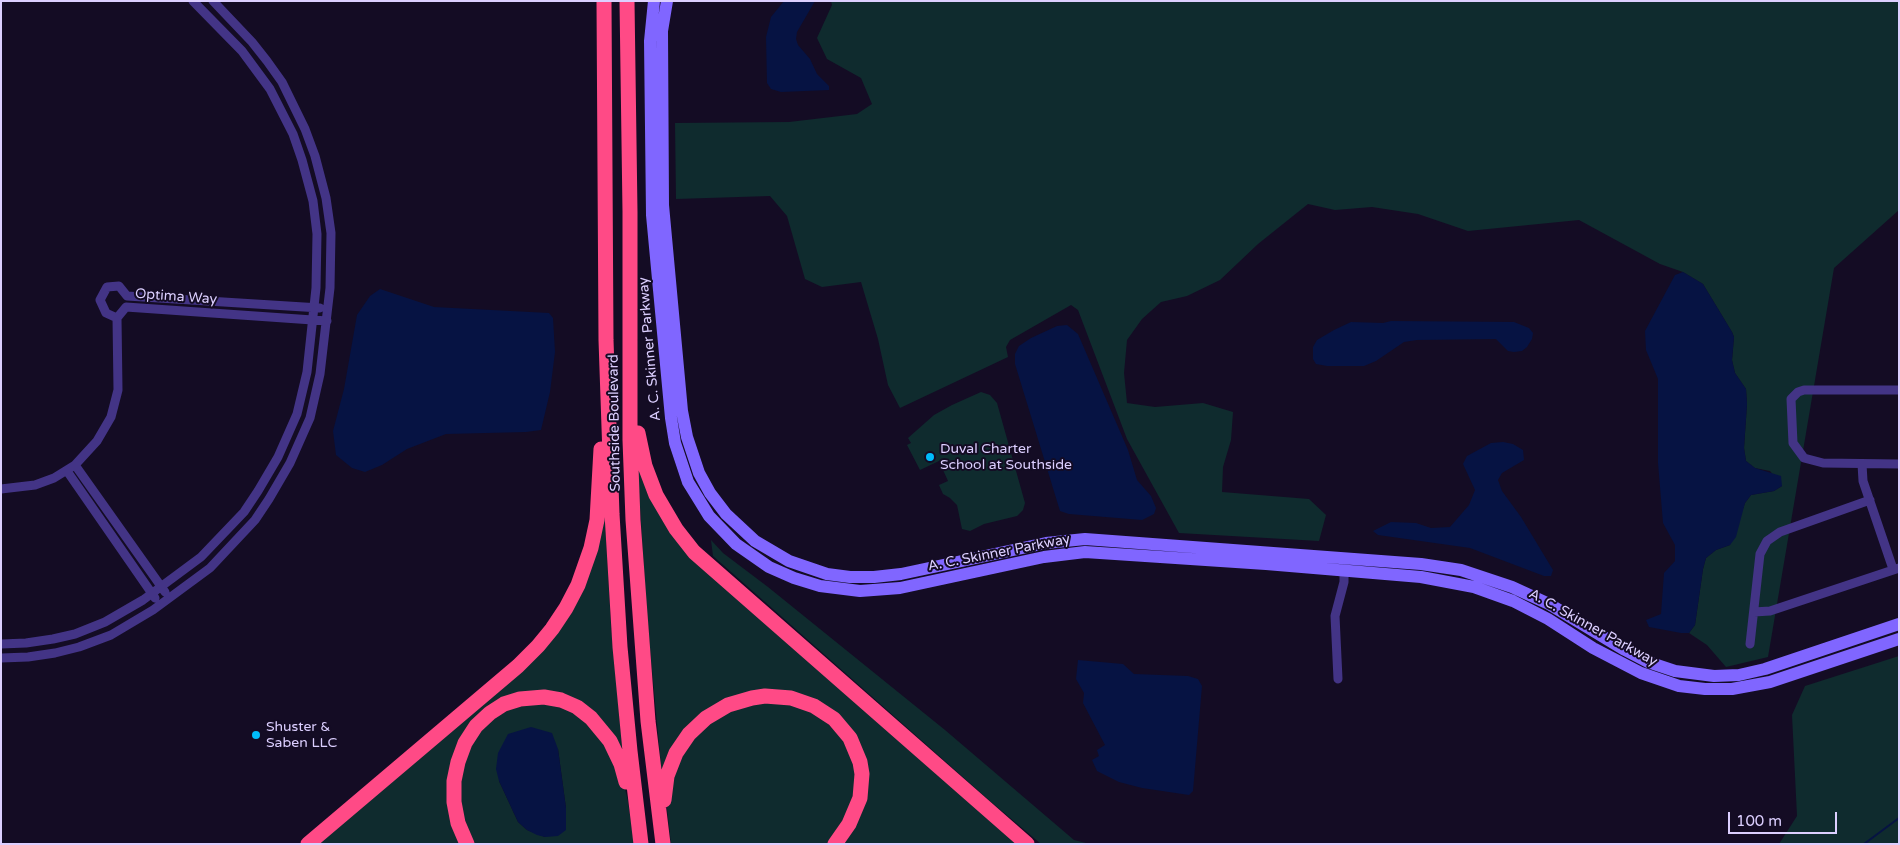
<!DOCTYPE html>
<style>
body{margin:0}
#map{position:relative;width:1900px;height:845px;overflow:hidden;background:#140c24;font-family:"Varela Round",sans-serif}
canvas{display:block}
.frame{position:absolute;inset:0;border:2px solid #dccfff;pointer-events:none}
.scale{position:absolute;left:1728px;top:812px;width:109px;height:22px;box-sizing:border-box;border:2px solid #dccfff;border-top:0;padding-left:6px;font-size:15px;line-height:18px;white-space:nowrap;color:#dccfff;-webkit-text-stroke:4px #140c24;paint-order:stroke}
</style>
<div id="map">
<canvas width="1900" height="845"></canvas>
<div class="frame"></div>
<div class="scale">100 m</div>
</div>
<script>
const g = document.querySelector('canvas').getContext('2d');
g.lineJoin = 'round';
function paint(path, color) { g.fillStyle = color; g.fill(path, 'evenodd'); }
const shape = rows => new Path2D(rows.map(r => 'M' + r).join(''));
function trace(path, color, width, dash) { g.strokeStyle = color; g.lineWidth = width; g.lineCap = dash ? 'butt' : 'round'; g.setLineDash(dash || []); g.stroke(path); }
function drawText(font, color, halo, rows, align = 'center') {
  g.font = font + ' "Varela Round",sans-serif'; g.lineWidth = 4; g.setLineDash([]); g.textBaseline = 'middle'; g.strokeStyle = halo; g.fillStyle = color; for (const [text, x, y, turn = 0] of rows) {
    g.save(); g.translate(x, y); g.rotate((+turn || 0) * Math.PI / 180); g.textAlign = isNaN(turn) ? turn : align; if (halo) g.strokeText(text, 0, 0); g.fillText(text, 0, 0); g.restore();
  }
}
const green = shape([
 [831,1,1899,1,1899,210,1834,268,1768,657,1726,667,1707,645,1689,633,1695,625,1703,569,1706,558,1716,550,1730,545,1745,503,1751,495,1774,491,1782,486,1770,471,1755,468,1746,461,1744,448,1747,404,1746,389,1735,373,1732,360,1734,337,1732,332,1703,284,1683,272,1660,264,1579,220,1468,231,1418,214,1372,207,1335,210,1308,204,1258,244,1220,280,1187,296,1161,302,1142,319,1127,340,1124,373,1127,403,1155,407,1203,403,1233,412,1231,440,1223,467,1222,492,1309,499,1326,515,1319,541,1179,533,1127,439,1078,310,1071,305,1010,340,1006,347,1008,357,900,408,888,385,878,339,861,282,822,287,805,279,787,216,770,196,676,199,675,123,789,122,857,114,872,104,861,78,827,59,817,38,832,5],
 [981,392,990,395,997,403,1025,503,1023,510,1017,516,984,524,970,531,962,529,957,505,950,498,943,494,939,485,948,481,939,461,920,470,907,445,911,443,908,438,934,415,952,405],
 [637,459,667,521,1022,844,840,844,856,818,856,741,792,695,712,708,662,776,647,617],
 [603,488,611,625,623,755,591,713,525,695,455,750,461,844,313,844,383,784,568,609],
 [711,540,723,553,768,587,945,730,1074,840,1090,844,1041,844,990,801,713,556],
 [1899,656,1899,844,1779,844,1797,816,1792,715,1805,686],
 [771,700,816,711,855,753,856,798,831,844,671,844,667,809,668,791,681,750,717,713],
 [523,702,561,705,595,727,621,773,628,801,634,844,473,844,458,803,465,756,485,723],
 [558,749,566,808,545,837,527,830,518,822,499,781]
]);
const water = shape([
 [784,1,815,1,797,32,796,39,798,45,810,59,817,74,829,86,829,90,781,92,771,89,767,83,766,37,771,17],
 [1683,272,1703,284,1732,332,1734,337,1732,360,1735,373,1746,389,1747,404,1744,448,1746,461,1755,468,1781,476,1782,486,1774,491,1751,495,1745,503,1736,537,1730,545,1716,550,1706,558,1703,569,1695,625,1689,633,1681,633,1649,627,1646,620,1661,614,1664,573,1675,561,1675,545,1663,523,1658,463,1658,379,1646,350,1645,331,1675,275],
 [380,289,434,307,549,313,553,318,555,352,550,392,541,430,526,432,446,434,407,449,382,465,365,472,352,468,336,455,333,431,344,389,357,315,370,296],
 [1391,321,1514,322,1529,328,1533,333,1532,339,1527,347,1522,351,1514,352,1508,351,1496,339,1417,340,1404,342,1376,361,1364,366,1327,366,1316,364,1313,359,1313,347,1317,340,1334,330,1351,322,1383,323],
 [1067,325,1078,334,1128,450,1137,480,1151,496,1156,508,1154,514,1142,520,1069,514,1060,511,1015,364,1015,354,1019,346,1031,338,1057,326],
 [1503,442,1513,444,1523,450,1524,460,1502,473,1498,480,1502,491,1521,517,1553,570,1551,576,1544,576,1470,548,1378,535,1373,531,1391,522,1416,523,1431,528,1450,527,1469,505,1475,490,1463,464,1467,456,1491,443],
 [1078,660,1123,664,1134,674,1188,676,1198,679,1202,686,1193,791,1189,795,1142,788,1119,782,1097,771,1092,760,1099,756,1097,750,1105,745,1083,703,1084,693,1076,679],
 [531,727,552,733,558,749,566,808,566,830,558,836,545,837,537,835,527,830,518,822,499,781,496,769,498,753,508,734]
]);
const stream = shape([
 [1864,844,1899,818]
]);
const street = shape([
 [117,318,106,313,100,300,107,287,119,286,127,296,320,308],
 [1899,390,1804,390,1798,392,1791,399,1793,443,1804,458,1823,463,1899,464],
 [1862,464,1863,481,1893,569],
 [75,465,165,592],
 [67,471,155,598],
 [1,489,35,485,54,478,75,465,97,441,111,417,118,390,117,318,126,307,327,321],
 [1754,612,1770,611,1899,568],
 [1,644,26,643,53,639,75,634,105,622,143,600,201,557,244,512,258,491,278,457,297,414,307,372,316,288,317,234,313,201,302,160,293,134,270,89,242,51,193,1],
 [1750,644,1760,554,1767,541,1780,532,1870,500],
 [1,658,28,657,55,653,79,647,111,635,153,610,210,568,255,520,269,499,290,463,310,418,320,374,330,288,331,233,326,198,315,156,305,129,282,82,267,61,252,42,213,1],
 [1338,679,1335,616,1344,582,1344,570]
]);
const secondary = shape([
 [654,1,650,41,652,215,671,418,675,443,688,482,709,516,736,544,769,567,794,578,820,586,860,591,900,588,1044,557,1085,552,1266,564,1421,577,1474,587,1513,601,1548,619,1593,648,1641,673,1679,686,1705,689,1732,689,1770,682,1899,639],
 [667,1,662,31,663,205,682,411,687,437,699,473,710,493,726,514,755,541,789,561,827,574,850,577,874,577,901,574,1046,543,1085,539,1421,564,1461,570,1512,587,1549,604,1625,650,1648,662,1675,671,1714,676,1739,675,1765,669,1899,624]
]);
const highway = shape([
 [604,1,606,340,612,514,620,647,630,751,641,844],
 [627,1,630,212,630,440,633,520,648,721,663,844],
 [638,433,645,466,656,495,676,529,694,552,1027,844],
 [664,800,667,776,676,753,689,734,706,718,728,705,752,698,765,696,791,698,814,706,834,719,850,738,860,762,862,774,860,798,849,824,835,844],
 [308,844,518,666,538,646,552,629,566,608,578,585,591,548,597,520,601,449],
 [467,844,458,823,454,802,454,781,458,762,465,743,476,726,490,713,504,704,520,699,544,697,561,700,577,707,591,718,610,741,621,764,626,782]
]);
const markers = [
 [930,457,5,"#00bcfa"],
 [256,735,5,"#00bcfa"]
];
const streetNames = [
 ["Optima Way",176,297,4],
 ["A. C. Skinner Parkway",650,349,-95],
 ["Southside Boulevard",615,423,-91],
 ["A. C. Skinner Parkway",999,553,-11],
 ["A. C. Skinner Parkway",1593,628,29]
];
const poiNames = [
 ["Duval Charter",940,449],
 ["School at Southside",940,465],
 ["Shuster &",266,727],
 ["Saben LLC",266,743]
];
paint(green, '#0f2b2e');
paint(water, '#061343');
trace(stream, '#061343', 2);
trace(street, '#433486', 9);
trace(secondary, '#8066ff', 12);
trace(highway, '#ff4a86', 15);
for (const [x, y, r, color] of markers) { const dot = new Path2D(); dot.arc(x, y, r, 0, 2 * Math.PI); g.fillStyle = color; g.fill(dot); trace(dot, '#140c24', 2); }
drawText('14px', '#dccfff', '#140c24', streetNames);
drawText('14px', '#dccfff', '#140c24', poiNames, 'left');
</script>
